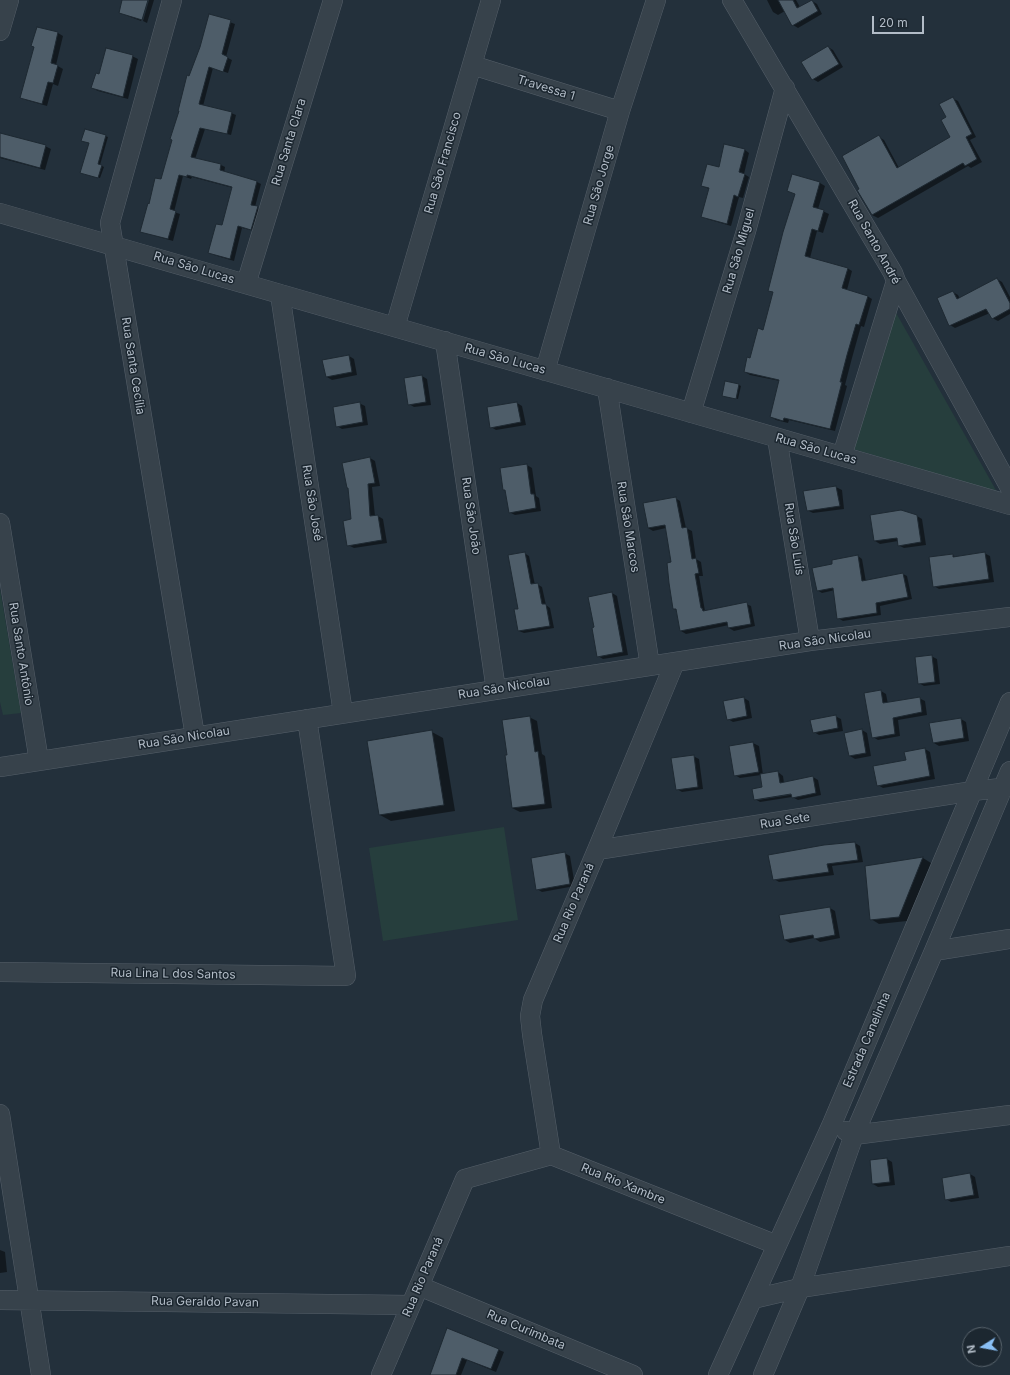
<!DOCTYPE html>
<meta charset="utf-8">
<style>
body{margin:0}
#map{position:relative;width:1010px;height:1375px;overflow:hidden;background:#23303b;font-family:Inter,sans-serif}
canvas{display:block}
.north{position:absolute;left:962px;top:1327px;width:40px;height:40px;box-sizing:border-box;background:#1c2730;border:1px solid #58636c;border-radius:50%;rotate:259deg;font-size:11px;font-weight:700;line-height:16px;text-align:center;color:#b2bcc7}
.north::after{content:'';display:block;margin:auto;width:14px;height:18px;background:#89bff5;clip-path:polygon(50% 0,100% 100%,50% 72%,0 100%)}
.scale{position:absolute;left:872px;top:16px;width:52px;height:18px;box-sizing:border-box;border:2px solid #b2bcc7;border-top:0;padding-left:5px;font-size:12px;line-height:14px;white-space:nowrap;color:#b2bcc7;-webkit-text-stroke:3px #1c2730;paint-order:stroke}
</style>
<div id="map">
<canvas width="1010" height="1375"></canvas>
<div class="north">N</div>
<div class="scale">20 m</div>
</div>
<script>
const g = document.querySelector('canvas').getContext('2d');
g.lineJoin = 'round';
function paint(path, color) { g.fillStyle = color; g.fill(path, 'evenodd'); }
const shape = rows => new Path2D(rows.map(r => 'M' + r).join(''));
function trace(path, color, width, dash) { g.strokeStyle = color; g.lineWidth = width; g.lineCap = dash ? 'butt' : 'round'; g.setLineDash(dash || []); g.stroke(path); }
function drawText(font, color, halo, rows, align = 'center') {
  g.font = font + ' Inter,sans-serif'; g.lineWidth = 3; g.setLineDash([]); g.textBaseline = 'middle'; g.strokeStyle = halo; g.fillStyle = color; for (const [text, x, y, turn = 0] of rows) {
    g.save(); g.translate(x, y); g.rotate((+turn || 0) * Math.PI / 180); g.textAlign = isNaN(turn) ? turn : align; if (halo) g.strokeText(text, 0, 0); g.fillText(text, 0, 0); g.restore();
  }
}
const green = shape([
 [895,311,997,492,853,449],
 [0,589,21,713,3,715,0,702],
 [504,827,518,920,383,941,369,848]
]);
const shadow = shape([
 [123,0,147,0,141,21,120,13],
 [149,0,154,0,147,23,143,21],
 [767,0,796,0,800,7,812,1,817,4,822,14,798,28,793,25,785,11,778,15,773,12],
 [210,15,235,24,226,57,232,60,228,73,213,68,203,106,231,113,236,115,231,135,205,129,195,159,221,165,225,167,224,173,257,182,261,184,255,207,262,210,255,231,242,228,234,261,214,255,209,253,222,227,233,188,192,177,191,179,183,176,174,212,180,214,173,241,145,233,141,231,150,205,162,181,190,77,201,47],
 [37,28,58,33,63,36,56,65,63,69,58,86,53,84,47,106,26,100,21,97,35,47],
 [828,47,833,50,843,67,818,82,813,79],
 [132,56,138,59,128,99,98,91,92,88],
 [952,98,958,101,976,137,970,140,982,162,971,168,968,166,878,218,872,215,860,189,879,137,884,140,899,168,951,138,947,117],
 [0,134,45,146,51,149,45,170,0,158],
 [105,136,108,137,100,165,104,167,100,178,83,173,90,143,82,141],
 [745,150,749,153,744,174,749,177,743,198,739,197,731,226,707,219,702,216,709,189,702,186],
 [793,175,820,183,825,186,818,209,829,214,823,233,817,231,810,258,847,268,852,271,847,290,867,296,872,299,864,327,861,326,852,358,845,385,847,386,835,431,789,420,788,423,776,420,771,417,780,381,750,375,745,372,764,331,774,293,769,290,796,194,788,191],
 [997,279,1002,282,1010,297,1010,314,998,321,992,318,990,313,955,328,950,325,953,292,958,295,960,299],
 [349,356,354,359,357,375,332,380,327,377],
 [422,376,427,379,431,405,414,407,409,404],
 [739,385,741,386,738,399,726,397],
 [359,403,365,406,368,425,342,429,337,426],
 [517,403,522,406,526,425,496,430,491,427,488,408],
 [370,458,375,461,380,486,372,487,375,516,378,516,383,519,387,543,354,548,348,545,352,520],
 [527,465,532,468,536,496,539,498,541,511,515,515,509,512],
 [836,487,842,490,844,509,813,513,807,510,805,492],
 [675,498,680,501,686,528,692,531,696,559,701,562,703,576,699,576,705,611,746,604,751,606,755,626,734,631,729,628,729,625,686,634,681,631,677,610,674,609,672,563,666,528,653,531,648,528],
 [917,516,922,519,926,545,904,548,898,545,898,541,880,544,875,541],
 [524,553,529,556,535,585,537,584,542,587,546,605,550,608,554,628,524,633,519,631],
 [984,553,990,556,994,582,939,589,934,586,952,555,957,557],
 [858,556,862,559,866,582,903,574,907,576,912,599,880,606,881,615,843,621,838,618,835,590,822,593,817,590,834,565],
 [612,593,617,596,628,655,603,659,598,656,596,628],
 [931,656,937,659,940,684,924,686,919,683],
 [881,691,886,694,888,704,919,698,925,701,927,715,898,720,900,736,878,740,873,737],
 [744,698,749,701,752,718,733,722,728,719],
 [835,716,841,719,843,731,819,735,814,732],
 [529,717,537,721,542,754,545,756,552,808,520,812,512,808,508,756],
 [961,719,966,722,969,741,939,746,934,743],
 [862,730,867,733,871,756,855,759,850,756],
 [432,732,443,738,455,811,391,821,380,815],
 [753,743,759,746,763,775,778,772,783,776,784,783,813,777,818,780,821,795,798,800,792,797,760,802,755,799,763,787,761,775,740,778,735,775,730,747],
 [796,792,796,794,758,800,758,798],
 [925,749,930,752,935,779,883,788,878,785,907,761],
 [693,756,699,759,703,789,682,792,677,789],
 [855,843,860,846,863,862,832,866,834,875,779,882,774,879],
 [564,853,570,856,575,886,542,892,537,889],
 [923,858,931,863,907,921,879,924,871,919,866,867],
 [830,908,835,911,840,938,820,942,814,938,790,943,785,940],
 [887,1159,892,1162,895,1185,878,1187,873,1184,871,1161],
 [970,1174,975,1177,979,1198,951,1202,946,1199],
 [0,1250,5,1252,7,1272,0,1273],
 [448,1329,504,1352,496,1372,467,1360,461,1375,431,1375]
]);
const building = shape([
 [122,0,148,0,142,20,119,13,122,0],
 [778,0,793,0,797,8,812,0,818,11,792,26,778,0],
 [209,14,231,20,222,54,228,57,223,72,209,67,199,104,232,112,227,134,200,128,191,157,221,164,220,170,257,181,251,205,258,206,251,230,238,226,230,259,208,253,216,224,222,225,232,187,187,175,187,177,179,175,170,209,176,211,168,239,140,232,148,203,149,204,155,178,161,179,172,140,170,139,179,111,178,111,187,75,189,76,200,47,209,14],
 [37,27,58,32,51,63,58,65,53,83,48,82,42,104,20,98,34,47,31,46,37,27],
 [828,46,839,64,812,80,801,62,828,46],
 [106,48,133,55,123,97,91,88,96,73,99,74,106,48],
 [953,97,972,134,966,137,977,159,965,166,963,163,872,215,857,190,859,189,842,156,879,135,897,168,950,137,941,120,946,117,939,104,953,97],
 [85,129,106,135,98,164,102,165,98,178,80,173,89,143,81,141,85,129],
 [0,133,46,145,40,168,0,157,0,133],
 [724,144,745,149,739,172,745,174,738,197,734,195,727,224,701,217,709,188,701,186,707,164,719,167,724,144],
 [792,174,820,182,813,207,824,210,818,231,812,229,805,256,848,268,842,288,868,296,859,325,856,324,847,355,840,382,842,382,830,429,784,418,783,421,770,417,779,380,744,372,747,357,750,358,758,328,763,330,773,292,768,291,783,232,795,194,787,191,792,174],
 [997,278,1010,303,1010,309,992,319,986,309,949,326,937,298,953,291,957,299,997,278],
 [349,355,352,372,326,377,322,360,349,355],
 [422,375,426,402,408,405,404,378,422,375],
 [725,381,739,384,736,399,722,396,725,381],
 [360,402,363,422,336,427,333,407,360,402],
 [517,402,521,422,490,428,487,407,517,402],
 [370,457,375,483,368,484,370,516,378,515,382,540,347,546,343,521,351,519,348,488,347,488,342,463,370,457],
 [527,464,531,494,534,494,536,508,509,513,505,490,503,490,500,468,527,464],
 [836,486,840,506,807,511,803,491,836,486],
 [676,497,682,528,687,527,692,559,696,558,699,573,695,574,701,608,702,608,703,611,747,602,751,624,728,628,727,622,680,631,676,609,673,609,669,583,667,563,671,562,665,525,648,528,643,503,676,497],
 [901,510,917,515,921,542,898,546,897,538,874,541,870,515,901,510],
 [525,552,531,584,538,583,542,604,546,604,550,626,518,631,514,609,518,609,508,555,525,552],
 [985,552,989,579,933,587,929,557,953,554,953,557,985,552],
 [858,555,862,581,903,573,908,597,876,603,877,613,837,619,833,588,817,591,812,568,832,564,832,560,858,555],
 [612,592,623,652,597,657,592,628,594,627,588,597,612,592],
 [932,655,935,682,918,684,915,657,932,655],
 [881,690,883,703,920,697,922,712,893,718,895,734,872,738,864,693,881,690],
 [744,697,747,716,727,720,723,701,744,697],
 [836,715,838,728,813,733,810,720,836,715],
 [530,716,535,752,538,751,545,804,512,808,505,755,507,755,502,720,530,716],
 [961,718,964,738,933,743,929,723,961,718],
 [862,729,866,753,849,756,844,733,862,729],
 [432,730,444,805,379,815,367,741,432,730],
 [753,742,759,772,734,776,729,746,753,742],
 [925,748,930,776,877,786,873,766,906,760,904,752,925,748],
 [694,755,698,787,676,790,671,758,694,755],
 [778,771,780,783,813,776,816,793,792,798,791,794,754,800,752,789,762,787,760,774,778,771],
 [855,842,858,860,827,864,829,872,773,880,768,855,824,845,855,842],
 [565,852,570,884,536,890,531,858,565,852],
 [923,857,899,917,870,920,865,866,923,857],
 [830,907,835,935,814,939,813,935,784,940,779,915,830,907],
 [887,1158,890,1182,872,1184,870,1160,887,1158],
 [970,1173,974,1195,945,1200,942,1178,970,1173],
 [447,1328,499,1349,491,1369,462,1358,456,1375,430,1375,447,1328]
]);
const minor = shape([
 [172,0,110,223,195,736],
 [732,0,893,273,896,281,1010,488],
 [0,31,9,0],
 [472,65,620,111],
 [0,213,1010,505],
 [246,284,333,0],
 [280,294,343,713],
 [395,327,491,0],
 [445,341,496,690],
 [545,371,620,111,656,0],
 [607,388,650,666],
 [691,413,746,231,785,88],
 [777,438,810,641],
 [842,456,896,281],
 [0,523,39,761],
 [0,767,810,641,1010,617],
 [597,850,973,791,1010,787],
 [934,951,1010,939],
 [0,972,346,976,307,719],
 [0,1114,41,1375],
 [846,1131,854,1135,1010,1115],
 [551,1155,532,1034,530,1016,533,1000,597,850,675,662],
 [419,1286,633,1375],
 [753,1299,800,1288,1010,1256],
 [0,1300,411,1305],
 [381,1375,465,1179,551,1155,777,1245],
 [718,1375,832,1124,1010,702],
 [763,1375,800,1288,854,1135,934,951,1010,771]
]);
const streetNames = [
 ["Travessa 1",546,88,17],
 ["Rua Santa Clara",289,142,-73],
 ["Rua São Francisco",443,163,-74],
 ["Rua São Jorge",599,185,-74],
 ["Rua Santo André",874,242,61],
 ["Rua São Miguel",739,251,-74],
 ["Rua São Lucas",194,268,17],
 ["Rua São Lucas",505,359,16],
 ["Rua Santa Cecília",133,366,81],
 ["Rua São Lucas",816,449,16],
 ["Rua São José",312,503,81],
 ["Rua São João",471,516,82],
 ["Rua São Marcos",628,527,81],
 ["Rua São Luís",794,539,81],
 ["Rua São Nicolau",825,640,-8],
 ["Rua Santo Antônio",21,654,81],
 ["Rua São Nicolau",504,688,-9],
 ["Rua São Nicolau",184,738,-9],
 ["Rua Sete",785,821,-9],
 ["Rua Rio Paraná",574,903,-67],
 ["Rua Lina L dos Santos",173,974,1],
 ["Estrada Canelinha",867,1040,-67],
 ["Rua Rio Xambre",623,1184,22],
 ["Rua Rio Paraná",423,1277,-67],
 ["Rua Geraldo Pavan",205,1302,1],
 ["Rua Curimbata",526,1330,23]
];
paint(green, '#263e3d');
paint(shadow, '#0007');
paint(building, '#4e5d69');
trace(building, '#1e2932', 1);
trace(minor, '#555f69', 20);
trace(minor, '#37424b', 19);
drawText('12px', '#b2bcc7', '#1c2730', streetNames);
</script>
